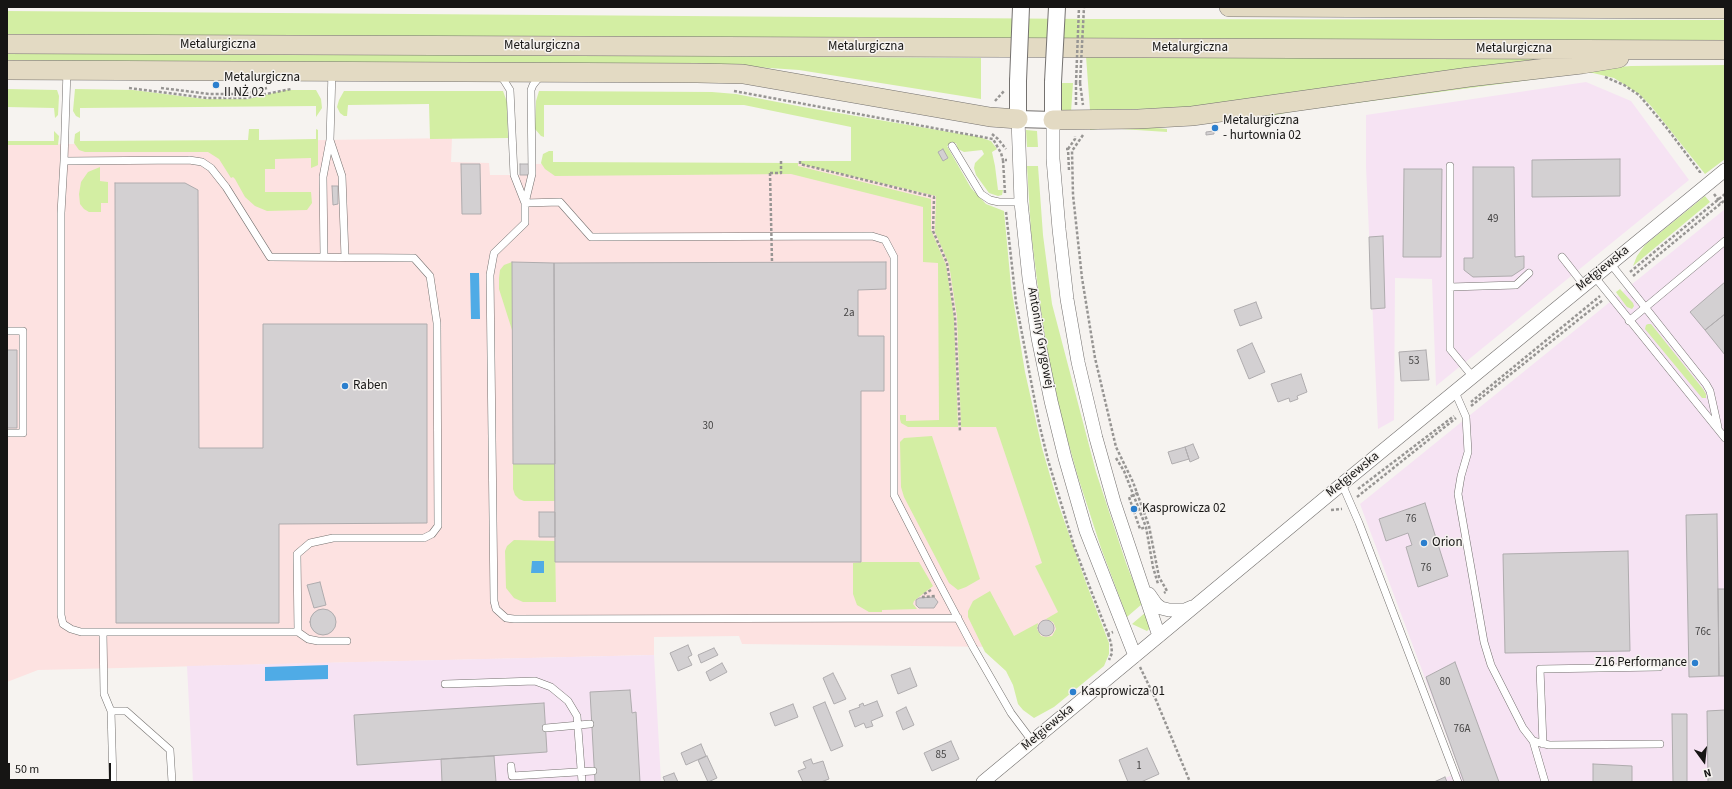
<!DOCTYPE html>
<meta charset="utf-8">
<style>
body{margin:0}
#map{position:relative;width:1732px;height:789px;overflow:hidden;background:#f6f3f0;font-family:"Source Sans 3",sans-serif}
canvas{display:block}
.frame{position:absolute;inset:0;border:8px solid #161514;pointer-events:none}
.north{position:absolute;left:1684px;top:741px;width:40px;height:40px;-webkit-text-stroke:3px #f6f3f0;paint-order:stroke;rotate:165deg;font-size:11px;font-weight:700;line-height:16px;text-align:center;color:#161514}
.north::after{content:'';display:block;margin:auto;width:14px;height:18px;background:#161514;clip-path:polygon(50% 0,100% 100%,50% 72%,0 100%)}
.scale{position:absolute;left:8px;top:763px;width:103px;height:18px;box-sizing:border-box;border:2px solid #161514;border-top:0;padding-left:5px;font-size:12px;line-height:14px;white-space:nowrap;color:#161514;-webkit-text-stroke:3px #f6f3f0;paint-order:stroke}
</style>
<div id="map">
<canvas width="1732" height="789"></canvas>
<div class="frame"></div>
<div class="north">N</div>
<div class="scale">50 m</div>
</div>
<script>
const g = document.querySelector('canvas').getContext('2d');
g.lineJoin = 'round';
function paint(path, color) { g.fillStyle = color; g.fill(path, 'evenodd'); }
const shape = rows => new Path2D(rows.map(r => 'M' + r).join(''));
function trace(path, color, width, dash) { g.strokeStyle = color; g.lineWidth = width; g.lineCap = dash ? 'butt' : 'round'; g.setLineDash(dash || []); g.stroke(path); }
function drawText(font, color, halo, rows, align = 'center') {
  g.font = font + ' "Source Sans 3",sans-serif'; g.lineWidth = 3; g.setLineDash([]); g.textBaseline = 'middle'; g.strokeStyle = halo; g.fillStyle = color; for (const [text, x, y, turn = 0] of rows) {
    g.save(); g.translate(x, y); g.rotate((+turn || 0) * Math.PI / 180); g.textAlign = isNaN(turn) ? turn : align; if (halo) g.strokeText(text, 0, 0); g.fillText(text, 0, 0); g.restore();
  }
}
const commercial = shape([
 [452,138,451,162,489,163,490,175,530,175,530,164,804,163,937,195,974,311,1086,648,742,644,739,636,654,637,654,655,38,670,7,682,7,145]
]);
const industrial = shape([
 [1586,82,1631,101,1689,180,1436,386,1432,279,1395,278,1394,420,1378,429,1366,167,1366,115],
 [1725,209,1725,782,1435,782,1460,772,1360,504],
 [654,655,661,782,193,782,187,666]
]);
const green = shape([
 [7,11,1090,19,1725,20,1725,42,7,38],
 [7,51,981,58,981,99,799,70,711,64,7,61],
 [1086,56,1543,58,1353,88,1179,108,1090,110],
 [1725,65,1725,159,1705,174,1651,106,1639,94,1614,78,1593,73,1583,73,1296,111,1276,115,1250,124,1249,122,1276,112,1593,69,1631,66],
 [1062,83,1073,83,1071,112,1061,111],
 [7,89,57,90,59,96,58,115,55,118,54,108,7,107],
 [75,89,133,90,204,99,248,99,286,90,316,90,321,99,322,108,316,117,316,106,80,108,80,118,76,116,73,111],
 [344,91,503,91,507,102,508,138,430,139,429,104,348,105,347,116,344,116,340,113,337,107,339,100],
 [539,91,712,92,736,94,803,107,979,137,991,141,997,149,992,152,995,166,998,190,1003,190,1002,195,998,196,989,193,976,175,974,168,975,163,984,154,982,150,964,152,958,149,956,143,947,146,971,188,986,204,1004,211,1011,286,1025,372,1042,448,1058,503,1085,580,1109,643,1109,654,1104,666,1054,707,1034,718,1023,710,1018,704,1013,685,1006,671,985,652,968,617,968,611,973,601,990,591,1014,636,1038,623,1037,629,1041,636,1046,637,1052,636,1056,629,1055,626,1053,622,1046,619,1058,612,1035,566,1042,563,996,427,961,427,957,317,949,264,935,232,936,196,801,164,801,161,851,161,851,127,744,105,544,105,544,137,541,136,535,129,536,101],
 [1090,126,1136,126,1167,129,1167,132,1106,128,1090,130],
 [249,129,259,129,259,140,316,139,316,129,318,130,318,165,316,166,311,168,311,158,275,159,275,169,265,169,265,192,311,192,312,203,307,210,267,211,255,206,245,197,235,179,233,177,231,178,219,159,208,152,85,152,79,150,74,143,75,134,80,131,80,141,248,140],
 [1026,130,1037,131,1038,147,1027,147],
 [54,131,59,136,58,145,7,145,7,141,54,141],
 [549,151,553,151,553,162,798,163,798,166,931,199,931,230,946,265,954,318,958,427,908,427,901,423,900,419,900,415,906,415,906,421,939,420,938,263,923,262,923,207,791,174,555,176,545,169,541,163,543,154],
 [1027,166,1038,166,1043,235,1052,304,1096,472,1126,563,1142,604,1127,617,1101,548,1078,477,1062,420,1048,355,1040,304,1031,232],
 [100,167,100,181,108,182,108,203,101,203,101,212,89,212,84,209,80,204,79,194,81,182,88,172],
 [1705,196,1710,202,1633,266,1637,256,1645,245],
 [512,262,512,330,499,289,499,278,500,270,504,265],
 [1620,289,1633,303,1634,306,1632,309,1627,307,1618,295,1616,292],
 [1648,324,1651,324,1703,389,1706,394,1706,398,1702,398,1645,329,1646,325],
 [932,436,980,579,966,587,958,590,949,583,904,497,901,487,900,442,904,438],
 [513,464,555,464,555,501,524,501,519,499,515,495,513,489],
 [514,540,555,541,556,602,523,602,514,598,506,588,505,551,507,546],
 [862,562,919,562,933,586,914,601,913,604,917,609,882,610,882,612,869,612,857,605,853,594,853,563],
 [1146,612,1150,628,1147,631,1132,624]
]);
const water = shape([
 [470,273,479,273,480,319,471,319],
 [532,561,544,561,544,573,531,573],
 [328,665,328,679,265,681,265,667]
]);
const building = shape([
 [1214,131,1214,134,1206,135,1206,132,1214,131],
 [943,149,948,158,943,161,938,152,943,149],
 [1620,159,1620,196,1532,197,1532,160,1620,159],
 [461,164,480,164,481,214,462,214,461,164],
 [520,164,529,164,529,175,520,175,520,164],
 [1473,167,1514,167,1515,257,1524,256,1524,268,1512,276,1473,277,1464,270,1464,258,1473,258,1473,167],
 [1404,169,1442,169,1441,257,1403,257,1404,169],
 [115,183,185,183,198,190,199,448,263,448,263,324,427,324,427,523,279,524,279,623,116,623,115,183],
 [332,186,338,186,338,204,333,205,332,186],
 [1383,236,1385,308,1371,309,1369,237,1383,236],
 [512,262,554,263,555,464,513,464,512,262],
 [886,262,886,289,858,290,858,336,884,336,884,391,861,391,861,562,555,562,554,263,886,262],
 [1725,282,1725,314,1705,330,1690,312,1725,282],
 [1256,302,1262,318,1240,326,1234,310,1256,302],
 [1725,314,1725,355,1705,330,1725,314],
 [1252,343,1265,372,1249,379,1237,350,1252,343],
 [7,350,17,350,17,428,7,428,7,350],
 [1426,350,1429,380,1401,381,1399,352,1426,350],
 [1301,374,1307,392,1297,396,1298,399,1290,402,1289,398,1278,402,1271,384,1301,374],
 [1193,444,1199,458,1190,462,1185,447,1193,444],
 [1185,447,1189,459,1172,464,1168,452,1185,447],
 [1425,503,1448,576,1418,587,1406,547,1412,545,1408,533,1386,541,1379,519,1425,503],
 [539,512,555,512,555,537,539,537,539,512],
 [1717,514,1719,676,1689,677,1686,515,1717,514],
 [1628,551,1630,651,1505,653,1503,554,1628,551],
 [320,582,326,605,314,608,307,585,320,582],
 [1718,589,1725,589,1725,676,1719,676,1718,589],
 [934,597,938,602,934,608,919,608,916,605,916,600,919,598,934,597],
 '310 622a13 13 0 1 1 26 0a13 13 0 1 1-26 0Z',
 '1038 628a8 8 0 1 1 16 0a8 8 0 1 1-16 0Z',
 [688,645,692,655,688,657,692,665,678,671,670,653,688,645],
 [714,648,718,655,701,663,698,655,714,648],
 [1455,662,1499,782,1464,782,1426,677,1455,662],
 [722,663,727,672,710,681,706,672,722,663],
 [910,668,917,686,898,694,891,675,910,668],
 [833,673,846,699,834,704,823,678,833,673],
 [630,690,632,713,636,712,640,782,595,782,590,692,630,690],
 [877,701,883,716,871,721,873,726,866,728,864,723,855,727,849,711,860,707,859,705,863,703,864,706,877,701],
 [825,702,843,746,831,751,813,707,825,702],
 [544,703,547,752,357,765,354,715,544,703],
 [793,704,798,717,775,726,770,713,793,704],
 [906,707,914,725,903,730,896,712,906,707],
 [1725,710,1725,782,1708,782,1707,711,1725,710],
 [1672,714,1687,714,1687,782,1673,782,1672,714],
 [951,741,959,759,932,771,924,753,951,741],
 [701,744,706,756,686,765,681,753,701,744],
 [1147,748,1159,774,1141,782,1128,782,1119,760,1147,748],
 [494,756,496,782,442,782,441,759,494,756],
 [707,756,717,778,708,782,698,760,707,756],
 [811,759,813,764,823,761,829,779,821,782,803,782,798,771,806,768,803,762,811,759],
 [1593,764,1632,766,1632,782,1593,782,1593,764],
 [674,773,678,782,665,782,663,777,674,773],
 [1445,777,1447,782,1434,782,1445,777]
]);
const path = shape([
 [1605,77,1624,85,1639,95,1666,127,1700,172,1700,174],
 [1080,83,1083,105],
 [129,88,207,98,246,98,291,89],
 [161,88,209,94,245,94,267,88],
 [734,91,993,139,1001,153,1003,160],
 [995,101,1004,91],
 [1076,105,1076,83],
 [992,134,998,139,1006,149],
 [1083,135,1072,151,1073,195,1082,278,1095,358,1116,447,1133,482,1149,526,1159,577,1167,591,1164,593],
 [1066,149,1068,149,1069,170],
 [1068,149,1075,139,1075,136],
 [800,161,800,164,934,197,933,231,947,263,955,317,960,432],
 [770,173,781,173,781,161],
 [1005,193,1003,160,1007,160],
 [1714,194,1721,203],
 [1006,212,1016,302,1039,423,1048,460,1074,546,1090,588,1108,634,1113,632],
 [1630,272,1725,194],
 [1633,276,1725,200],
 [1471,402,1600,296],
 [1471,406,1603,300],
 [1116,458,1124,471,1146,527,1153,567,1158,584],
 [1358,489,1454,416],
 [1138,493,1129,497,1140,529,1146,527],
 [1357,497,1456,418],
 [1331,510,1342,509],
 [931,590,924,594,923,597,935,596],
 [1108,634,1111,643,1112,653,1109,660],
 [1140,667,1156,700,1190,782]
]);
const service = shape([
 [500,74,510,90,514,175,525,203],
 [541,75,533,85,531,90,532,174,525,203,525,223,494,253,490,275,494,601,496,609,506,618,514,619,958,618],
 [330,140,342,176,345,257],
 [952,146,981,194,990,200,999,202,1021,202],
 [189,160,202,162,211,168,226,187,270,257,414,258,430,276,437,323,438,526,432,534,424,538,333,538,310,543,297,554,298,632,81,632,71,629,63,624,61,615,61,213,64,161,189,160],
 [64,161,67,70],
 [1450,166,1450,349,1473,377],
 [525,203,560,202,591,237,872,236,885,240,894,257,894,495,937,579,973,647,1011,713,1032,741],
 [324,257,323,177,330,140,332,71],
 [1562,257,1584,285],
 [1610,263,1706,384,1710,391,1718,427],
 [1594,276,1725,438],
 [1450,287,1516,285,1529,273],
 [1629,321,1725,241],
 [7,331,23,331,23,433,7,433],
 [1455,392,1466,417,1468,452,1461,476,1458,494,1484,642,1491,665,1523,728,1533,741,1549,745,1660,744],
 [1342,484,1359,523,1458,782],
 [103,632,104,694,111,711,113,782],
 [298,632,308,639,318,641,347,641],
 [445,684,535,681,551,687,568,701,577,716,582,782],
 [111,711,126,711,170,750,172,782],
 [546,728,590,724],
 [1533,741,1545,782],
 [1543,744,1540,669,1659,667],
 [511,766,512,776,593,771]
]);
const minor = shape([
 [1018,119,1021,202,1029,278,1038,338,1051,401,1065,458,1086,531,1135,656],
 [1053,120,1053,159,1059,229,1067,299,1078,362,1096,438,1114,502,1159,636],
 [1149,594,1156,604,1161,608,1169,610,1185,610,1192,607],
 [983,782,1342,484,1725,170]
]);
const tertiary = shape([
 [1018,81,1018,119,1053,120,1053,82]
]);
const secondary = shape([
 [1229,7,1725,9],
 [7,44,1725,50],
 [7,70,697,73,743,74,990,117,1018,119],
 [1053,120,1138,119,1192,116,1469,77,1582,64,1619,58]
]);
const pathBridge = shape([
 [1076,83,1079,7],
 [1080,83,1084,7],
 [770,173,772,262]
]);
const tertiaryBridge = shape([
 [1018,81,1021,7],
 [1053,82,1057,7]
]);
const markers = [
 [216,85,4,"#2b7fce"],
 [1215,128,4,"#2b7fce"],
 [345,386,4,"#2b7fce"],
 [1134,509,4,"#2b7fce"],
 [1424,543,4,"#2b7fce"],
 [1695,663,4,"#2b7fce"],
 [1073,692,4,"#2b7fce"]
];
const numberNames = [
 ["49",1493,220],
 ["2a",849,314],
 ["53",1414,362],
 ["30",708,427],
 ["76",1411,520],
 ["76",1426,569],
 ["76c",1703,633],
 ["80",1445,683],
 ["76A",1462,730],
 ["85",941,756],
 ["1",1139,767]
];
const streetNames = [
 ["Metalurgiczna",218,45],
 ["Metalurgiczna",542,46],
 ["Metalurgiczna",866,47],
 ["Metalurgiczna",1190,48],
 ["Metalurgiczna",1514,49],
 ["Mełgiewska",1603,269,-39],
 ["Antoniny Grygowej",1040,338,80],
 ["Mełgiewska",1353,475,-39],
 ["Mełgiewska",1048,728,-40]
];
const poiNames = [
 ["Metalurgiczna",224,78],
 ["II NŻ 02",224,93],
 ["Metalurgiczna",1223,121],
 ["- hurtownia 02",1223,136],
 ["Raben",353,386],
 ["Kasprowicza 02",1142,509],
 ["Orion",1432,543],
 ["Z16 Performance",1687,663,"right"],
 ["Kasprowicza 01",1081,692]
];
paint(commercial, '#fde2e1');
paint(industrial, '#f6e3f3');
paint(green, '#d3eea3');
paint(water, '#4fabe6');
paint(building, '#d3d0d2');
trace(building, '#afacae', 1);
trace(service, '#74716f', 8);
trace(minor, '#74716f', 14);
trace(tertiary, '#74716f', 18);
trace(secondary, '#74716f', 20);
trace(path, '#979593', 2.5, [3, 2]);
trace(service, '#fff', 7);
trace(minor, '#fff', 13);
trace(tertiary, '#fff', 16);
trace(secondary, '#e3dac3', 19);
trace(tertiaryBridge, '#74716f', 18, []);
trace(pathBridge, '#979593', 2.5, [3, 2]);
trace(tertiaryBridge, '#fff', 16);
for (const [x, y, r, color] of markers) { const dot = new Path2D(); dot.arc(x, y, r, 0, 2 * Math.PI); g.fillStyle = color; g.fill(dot); trace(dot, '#f6f3f0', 1.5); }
drawText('11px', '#454444', null, numberNames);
drawText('13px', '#161514', '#f6f3f0', streetNames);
drawText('13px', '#161514', '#f6f3f0', poiNames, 'left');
</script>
